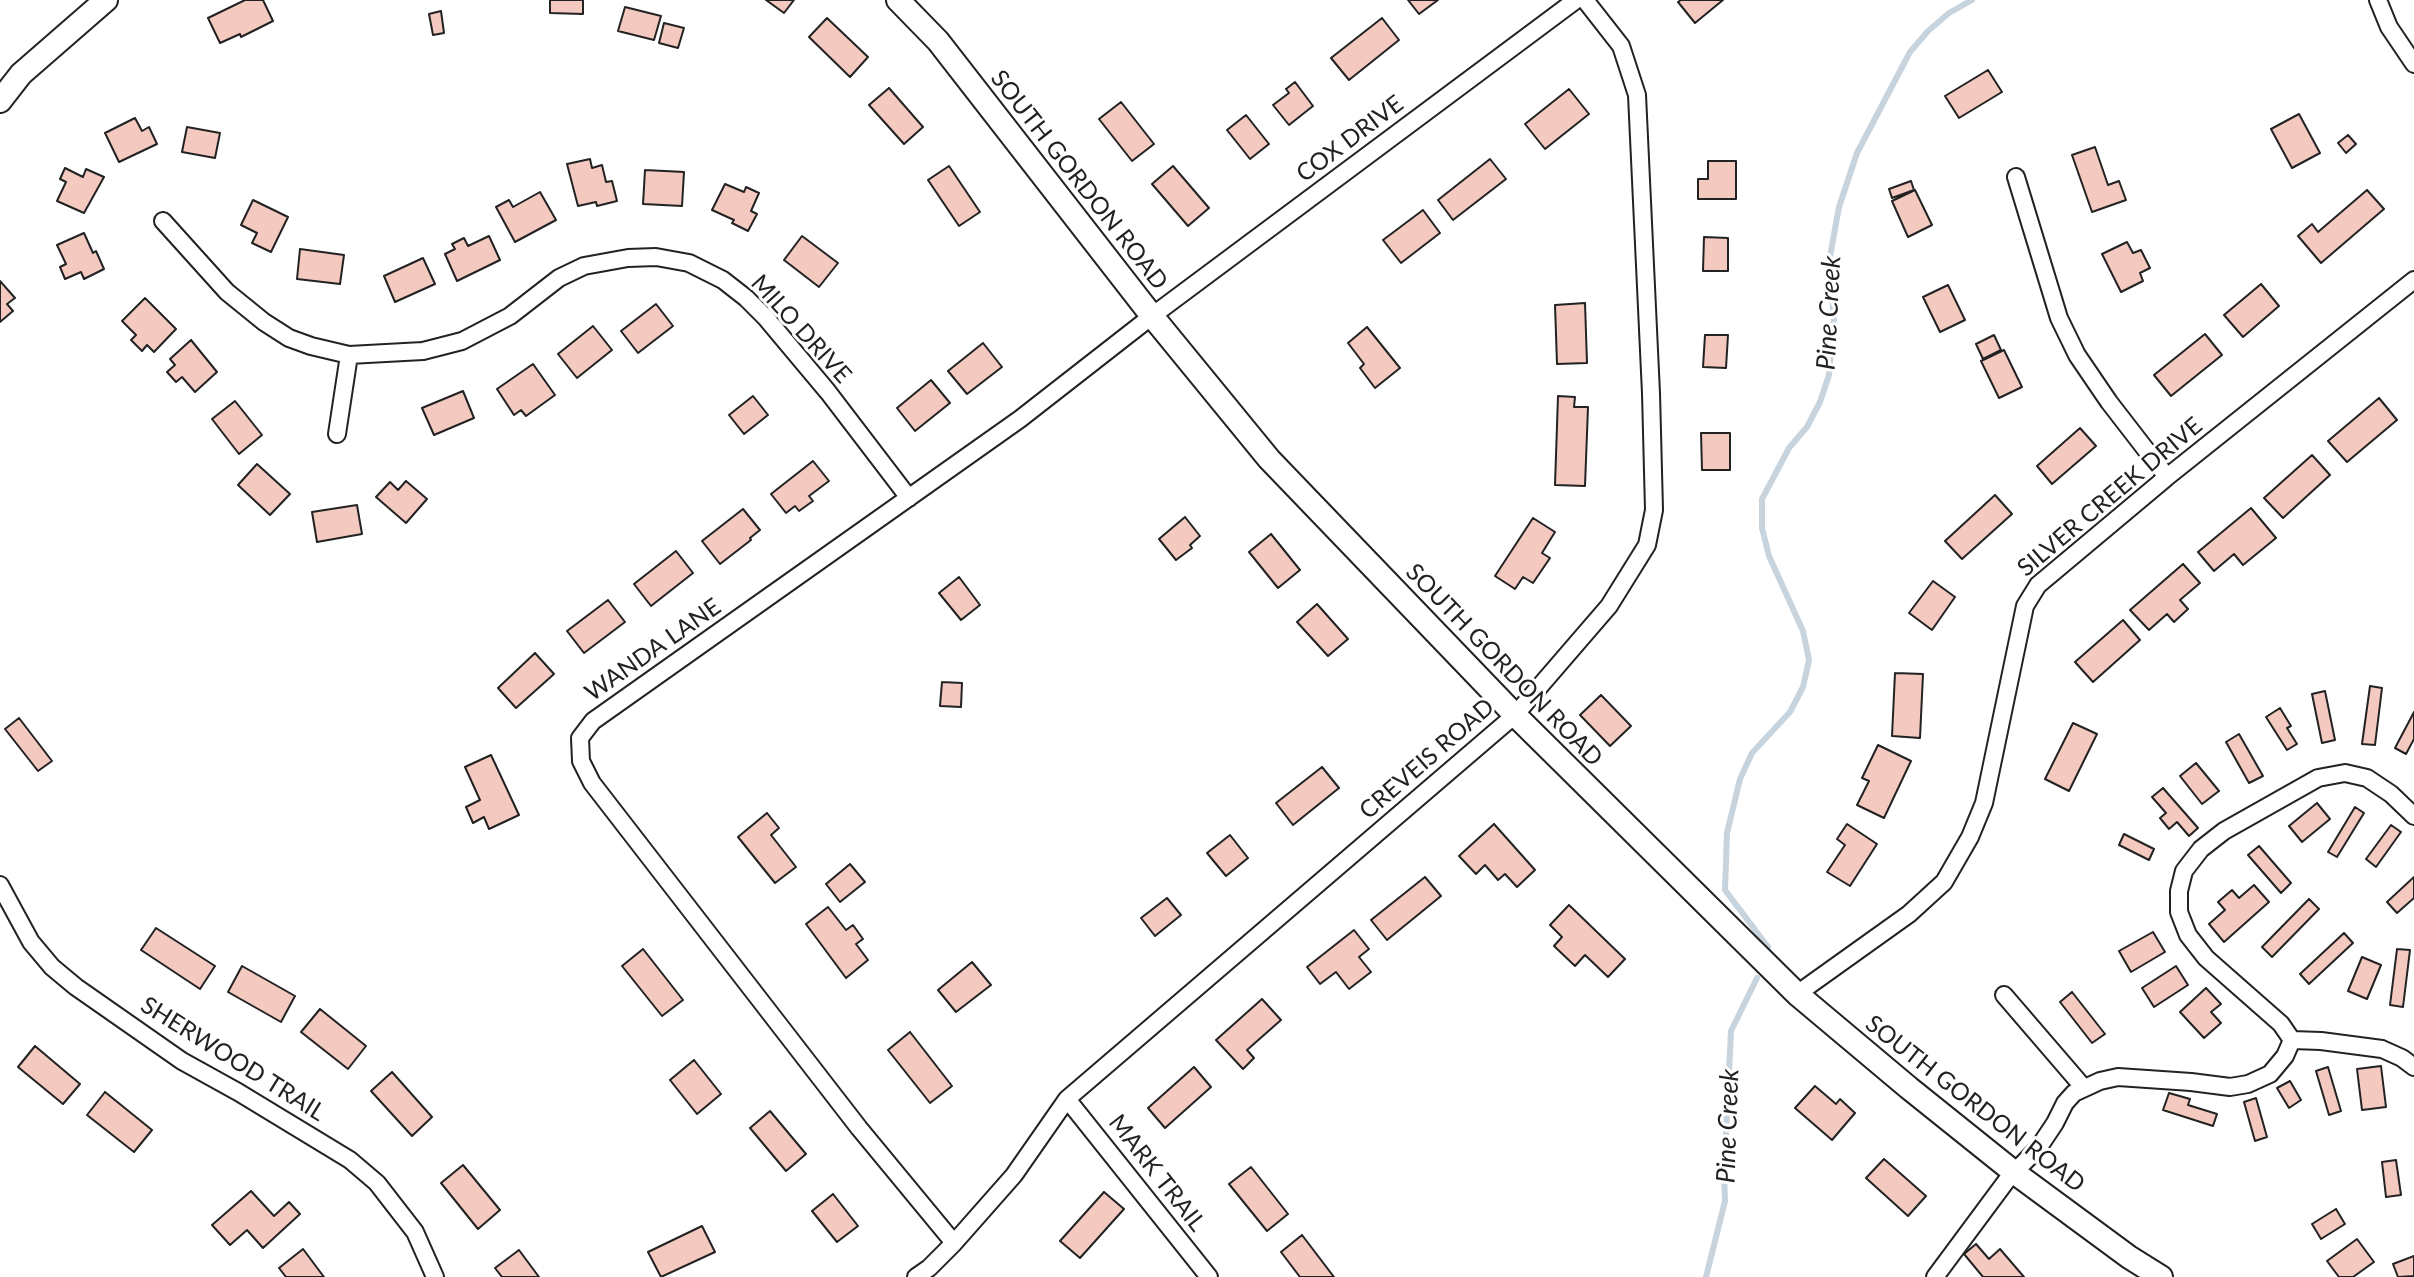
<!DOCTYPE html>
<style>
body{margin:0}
canvas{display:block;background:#fff}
</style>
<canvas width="2414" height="1277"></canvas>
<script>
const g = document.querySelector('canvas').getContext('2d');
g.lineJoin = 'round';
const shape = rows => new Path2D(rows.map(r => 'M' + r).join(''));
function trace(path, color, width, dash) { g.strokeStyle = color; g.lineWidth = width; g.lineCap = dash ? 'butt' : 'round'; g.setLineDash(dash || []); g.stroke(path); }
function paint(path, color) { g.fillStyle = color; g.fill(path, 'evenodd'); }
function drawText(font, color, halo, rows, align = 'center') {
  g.font = font + ' Lato,sans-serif'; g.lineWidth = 6; g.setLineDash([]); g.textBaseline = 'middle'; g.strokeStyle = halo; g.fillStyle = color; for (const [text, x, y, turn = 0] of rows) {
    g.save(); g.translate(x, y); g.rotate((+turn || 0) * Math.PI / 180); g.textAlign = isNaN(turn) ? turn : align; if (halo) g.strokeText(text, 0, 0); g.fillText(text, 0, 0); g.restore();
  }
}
const stream = shape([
 [1768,947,1725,890,1727,833,1740,779,1752,753,1790,712,1803,687,1809,660,1803,631,1769,556,1762,528,1762,499,1789,448,1807,427,1820,402,1829,375,1834,319,1829,262,1839,207,1857,153,1910,52,1928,31,1949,13,1972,0],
 [1706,1277,1725,1201,1724,1173,1731,1031,1757,978]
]);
const building = shape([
 [245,0,263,0,273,21,241,37,240,34,220,43,208,18,245,0],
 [550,0,583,0,583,14,550,13,550,0],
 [766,0,794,0,784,13,766,0],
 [1408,0,1438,0,1419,14,1408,0],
 [1681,0,1723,0,1695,23,1678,2,1681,0],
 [625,7,661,16,654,40,618,31,625,7],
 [441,11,444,33,433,35,429,14,441,11],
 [827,18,868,57,850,77,809,37,827,18],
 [1382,18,1399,40,1349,80,1331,58,1382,18],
 [664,23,684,28,678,48,659,43,664,23],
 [1988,70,2002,92,1959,118,1945,96,1988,70],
 [1295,82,1313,106,1289,125,1273,105,1289,93,1286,89,1295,82],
 [889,88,923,127,904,144,869,105,889,88],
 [1569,89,1589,114,1545,149,1525,124,1569,89],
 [1121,102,1154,144,1132,161,1099,119,1121,102],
 [2299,114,2320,153,2292,168,2271,129,2299,114],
 [1246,115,1269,144,1250,159,1227,130,1246,115],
 [135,118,142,131,149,127,157,144,119,162,105,133,135,118],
 [187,127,220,133,215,158,182,152,187,127],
 [2348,135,2356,144,2346,153,2338,143,2348,135],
 [2095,147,2108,185,2119,181,2126,200,2092,212,2072,155,2095,147],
 [590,159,592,168,602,165,606,182,612,181,617,201,597,206,596,202,578,206,567,164,590,159],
 [1490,159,1506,179,1453,220,1438,200,1490,159],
 [1708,161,1736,161,1736,199,1698,199,1698,179,1708,179,1708,161],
 [949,166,980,212,959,226,928,180,949,166],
 [1173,166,1209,208,1188,226,1152,184,1173,166],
 [65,168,83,177,86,169,104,177,84,213,57,201,66,182,60,179,65,168],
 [645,170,684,172,682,206,643,204,645,170],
 [1911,181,1914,190,1892,198,1889,189,1911,181],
 [725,184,744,192,746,187,759,193,751,211,757,214,748,231,732,223,734,220,712,210,725,184],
 [1915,190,1932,225,1908,237,1892,201,1915,190],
 [2367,190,2384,209,2321,263,2298,236,2312,224,2318,232,2367,190],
 [540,192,556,220,515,242,496,207,509,200,513,207,540,192],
 [253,200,288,217,271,252,252,243,257,233,241,225,253,200],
 [1423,210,1440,233,1401,263,1383,240,1423,210],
 [84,233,93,253,96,251,104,269,84,279,81,272,65,279,60,267,66,264,57,245,84,233],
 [489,236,500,260,457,281,445,254,455,249,452,244,464,238,468,246,489,236],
 [802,236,838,263,819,287,784,260,802,236],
 [1704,237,1728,238,1728,271,1703,271,1704,237],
 [2127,242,2133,253,2141,250,2150,268,2140,273,2143,281,2121,292,2102,254,2127,242],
 [300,249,344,255,340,284,297,279,300,249],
 [423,258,435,284,395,302,384,276,423,258],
 [0,281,15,298,7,304,13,311,0,322,0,281],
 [2261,284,2279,306,2243,337,2224,315,2261,284],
 [1948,285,1965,320,1940,332,1923,297,1948,285],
 [145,298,176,329,154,352,147,345,142,351,131,340,136,335,122,321,145,298],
 [1585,303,1587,363,1557,364,1555,305,1585,303],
 [656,304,673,326,638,353,621,331,656,304],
 [593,326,612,350,577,378,558,354,593,326],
 [1367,327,1400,368,1375,388,1360,368,1364,364,1348,343,1367,327],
 [2205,334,2222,355,2171,396,2154,375,2205,334],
 [1705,335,1728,335,1726,368,1703,367,1705,335],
 [1994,335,2001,350,1983,359,1976,344,1994,335],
 [191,340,217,372,195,392,182,377,176,382,167,372,175,365,170,359,191,340],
 [983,343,1002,367,967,394,948,371,983,343],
 [2004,350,2022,387,1999,398,1981,361,2004,350],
 [533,364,555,395,526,416,521,410,514,415,497,389,533,364],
 [931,380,950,403,915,431,897,408,931,380],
 [463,391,474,418,434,435,422,408,463,391],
 [753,396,768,415,744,434,729,415,753,396],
 [1558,396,1575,397,1574,407,1588,407,1585,486,1555,485,1558,396],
 [2379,398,2397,420,2347,462,2328,441,2379,398],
 [235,401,262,435,239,454,212,419,235,401],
 [2080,428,2096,446,2052,484,2037,466,2080,428],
 [1701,433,1730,433,1730,470,1702,470,1701,433],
 [2312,455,2330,475,2283,518,2264,498,2312,455],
 [813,461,829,481,809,496,813,501,799,511,795,506,786,513,771,494,813,461],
 [257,464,290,494,270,515,238,485,257,464],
 [406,481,427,499,406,523,376,497,390,482,398,490,406,481],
 [1995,495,2012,514,1962,559,1945,541,1995,495],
 [357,505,362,534,317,542,312,512,357,505],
 [2251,508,2276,538,2243,565,2234,554,2214,571,2198,552,2251,508],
 [743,509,760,530,750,538,751,540,720,564,702,541,743,509],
 [1185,517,1200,536,1190,545,1192,548,1176,560,1159,539,1185,517],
 [1533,518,1555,532,1542,553,1550,558,1533,583,1523,577,1515,589,1495,576,1533,518],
 [1271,534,1300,570,1278,588,1249,552,1271,534],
 [676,551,693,573,651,606,634,584,676,551],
 [2183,564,2200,583,2180,600,2188,609,2174,622,2167,614,2149,630,2130,610,2183,564],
 [959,577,980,605,961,620,939,593,959,577],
 [1933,581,1955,597,1932,630,1909,613,1933,581],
 [608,600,625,622,584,653,567,631,608,600],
 [1317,604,1348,639,1328,656,1297,622,1317,604],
 [2123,620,2140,640,2093,682,2075,662,2123,620],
 [535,653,554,674,516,708,498,688,535,653],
 [1895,673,1923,674,1920,738,1892,736,1895,673],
 [942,682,962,683,961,707,940,706,942,682],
 [2370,686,2382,688,2375,745,2362,744,2370,686],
 [2325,691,2335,740,2322,743,2312,694,2325,691],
 [1601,695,1631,726,1610,746,1580,715,1601,695],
 [2280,708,2291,726,2287,728,2297,744,2287,750,2266,717,2280,708],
 [2414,712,2414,739,2406,754,2395,748,2414,712],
 [19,718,52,761,38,771,5,729,19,718],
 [2073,723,2097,734,2069,791,2045,779,2073,723],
 [2239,734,2263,776,2249,783,2226,742,2239,734],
 [1878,745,1911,761,1884,818,1857,805,1869,781,1862,778,1878,745],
 [491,755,519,815,489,829,484,817,473,823,466,807,480,800,465,767,491,755],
 [2196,763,2219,791,2202,804,2180,776,2196,763],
 [1322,767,1339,788,1293,825,1276,803,1322,767],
 [2163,788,2198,828,2189,836,2177,822,2169,829,2160,818,2166,813,2152,797,2163,788],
 [2317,803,2330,819,2302,842,2289,826,2317,803],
 [2355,807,2364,813,2337,857,2328,852,2355,807],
 [767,813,779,828,771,835,796,867,775,883,738,837,767,813],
 [1494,824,1535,870,1517,887,1505,874,1498,880,1485,865,1476,874,1459,856,1494,824],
 [1847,824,1877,844,1850,886,1827,872,1845,845,1837,839,1847,824],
 [2391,825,2401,832,2376,867,2366,859,2391,825],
 [2124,834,2154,849,2149,860,2119,845,2124,834],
 [1230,835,1248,858,1226,876,1207,853,1230,835],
 [2259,846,2291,883,2281,893,2248,855,2259,846],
 [850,864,865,882,840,902,826,884,850,864],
 [1425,877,1441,896,1387,940,1371,920,1425,877],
 [2414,877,2414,898,2397,913,2387,902,2414,877],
 [2254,885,2269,902,2224,942,2209,924,2225,910,2218,902,2232,890,2239,898,2254,885],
 [1167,898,1181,915,1155,936,1141,918,1167,898],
 [2309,899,2319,909,2272,957,2262,947,2309,899],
 [1569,905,1625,959,1608,977,1585,955,1575,966,1554,946,1562,937,1550,925,1569,905],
 [828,907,846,930,853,925,863,939,856,944,868,960,846,978,806,924,828,907],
 [156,928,215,966,200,989,141,950,156,928],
 [1354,930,1369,949,1359,957,1371,972,1349,989,1336,972,1320,984,1307,967,1354,930],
 [2153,932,2165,952,2131,972,2119,951,2153,932],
 [2344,933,2353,943,2309,984,2300,974,2344,933],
 [643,949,683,1000,662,1016,622,966,643,949],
 [2397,949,2410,950,2403,1007,2390,1005,2397,949],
 [2362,957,2381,965,2367,999,2348,991,2362,957],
 [972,962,991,985,956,1012,938,990,972,962],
 [242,966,295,996,281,1022,228,992,242,966],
 [2176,966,2188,985,2154,1007,2142,988,2176,966],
 [2206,988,2221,1004,2211,1012,2221,1023,2204,1038,2180,1012,2206,988],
 [2072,992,2105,1034,2092,1043,2060,1002,2072,992],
 [1262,999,1281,1020,1247,1050,1254,1058,1243,1069,1216,1040,1262,999],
 [320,1009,366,1046,348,1069,301,1032,320,1009],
 [910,1032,952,1086,930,1103,888,1050,910,1032],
 [35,1046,80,1084,63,1104,18,1067,35,1046],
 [694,1060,721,1094,697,1114,670,1080,694,1060],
 [2381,1066,2386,1107,2362,1110,2357,1069,2381,1066],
 [1194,1067,1211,1087,1165,1128,1148,1108,1194,1067],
 [2328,1067,2341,1111,2329,1115,2316,1071,2328,1067],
 [392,1072,432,1117,412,1136,371,1091,392,1072],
 [2290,1081,2301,1100,2289,1108,2277,1088,2290,1081],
 [1815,1086,1836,1104,1840,1099,1855,1113,1832,1140,1795,1108,1815,1086],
 [105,1092,152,1130,134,1152,87,1115,105,1092],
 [2169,1093,2190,1099,2188,1105,2217,1114,2213,1126,2163,1110,2169,1093],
 [2256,1098,2267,1137,2255,1141,2244,1102,2256,1098],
 [770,1111,806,1154,786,1171,750,1128,770,1111],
 [1884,1159,1926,1196,1908,1216,1866,1178,1884,1159],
 [2396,1160,2401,1195,2386,1197,2382,1162,2396,1160],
 [463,1165,500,1210,478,1229,441,1183,463,1165],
 [1251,1167,1288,1214,1267,1231,1229,1184,1251,1167],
 [251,1191,274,1216,289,1202,300,1214,263,1248,247,1230,230,1245,212,1225,251,1191],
 [1104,1192,1124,1209,1080,1258,1060,1241,1104,1192],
 [833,1194,858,1226,837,1242,812,1211,833,1194],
 [2336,1209,2345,1224,2321,1239,2312,1224,2336,1209],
 [702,1226,715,1252,661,1277,648,1252,702,1226],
 [1302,1235,1334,1277,1300,1277,1281,1252,1302,1235],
 [2357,1239,2374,1262,2353,1277,2339,1277,2327,1261,2357,1239],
 [1976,1244,1989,1259,2000,1249,2024,1277,1983,1277,1964,1254,1976,1244],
 [303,1249,324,1277,286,1277,279,1268,303,1249],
 [519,1250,539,1277,502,1277,495,1268,519,1250],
 [2414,1256,2414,1276,2398,1277,2393,1264,2414,1256]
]);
const minor = shape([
 [2378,0,2389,27,2414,64],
 [2016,177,2059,318,2077,355,2109,402,2167,477],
 [163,221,227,292,264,322,289,338,311,346,349,355,423,351,462,341,510,316,559,278,584,266,628,258,656,257,689,263,723,280,746,298,766,318,828,392,909,498],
 [337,434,349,355],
 [0,885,31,942,52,967,76,987,182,1061,238,1092,350,1160,377,1183,415,1232,435,1277],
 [1797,994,1909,914,1944,882,1970,837,1984,803,2025,606,2038,585,2167,477,2414,280],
 [2004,995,2084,1088],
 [2292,1040,2281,1024,2206,958,2188,935,2179,912,2179,891,2184,871,2201,849,2224,831,2318,778,2345,773,2367,778,2391,794,2414,816],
 [2292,1040,2321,1041,2382,1049,2402,1058,2414,1067],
 [1067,1099,1209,1277],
 [954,1243,859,1128,592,783,581,761,580,738,593,721,1020,419,1152,316,1576,0],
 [916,1277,929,1268,954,1243,1014,1175,1067,1099,1515,715,1609,606,1647,545,1654,510,1651,393,1637,95,1621,46,1585,0],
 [1935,1277,2007,1180,2039,1147,2055,1123,2065,1103,2074,1093,2100,1081,2118,1077,2191,1082,2230,1087,2248,1084,2270,1074,2285,1056,2292,1040]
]);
const tertiary = shape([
 [898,0,938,41,1152,316,1269,459,1515,715,1797,994,1909,1088,2015,1173,2129,1257,2161,1277],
 [0,101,21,74,106,0]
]);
const streetNames = [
 ["COX DRIVE",1350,139,-37],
 ["SOUTH GORDON ROAD",1079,180,52],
 ["MILO DRIVE",801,329,48],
 ["SILVER CREEK DRIVE",2110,497,-40],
 ["WANDA LANE",653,650,-35],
 ["SOUTH GORDON ROAD",1504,665,46],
 ["CREVEIS ROAD",1427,759,-41],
 ["SHERWOOD TRAIL",233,1059,32],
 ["SOUTH GORDON ROAD",1975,1104,38],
 ["MARK TRAIL",1157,1173,52]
];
const waterNames = [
 ["Pine Creek",1829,313,-87],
 ["Pine Creek",1728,1126,-88]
];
trace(stream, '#c7d3dd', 6);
paint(building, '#f3c9c0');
trace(building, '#222', 2);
trace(minor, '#222', 20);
trace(tertiary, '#222', 26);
trace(minor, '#fff', 16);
trace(tertiary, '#fff', 22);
drawText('24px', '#222', '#fff', streetNames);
drawText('italic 26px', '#222', '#fff', waterNames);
</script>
